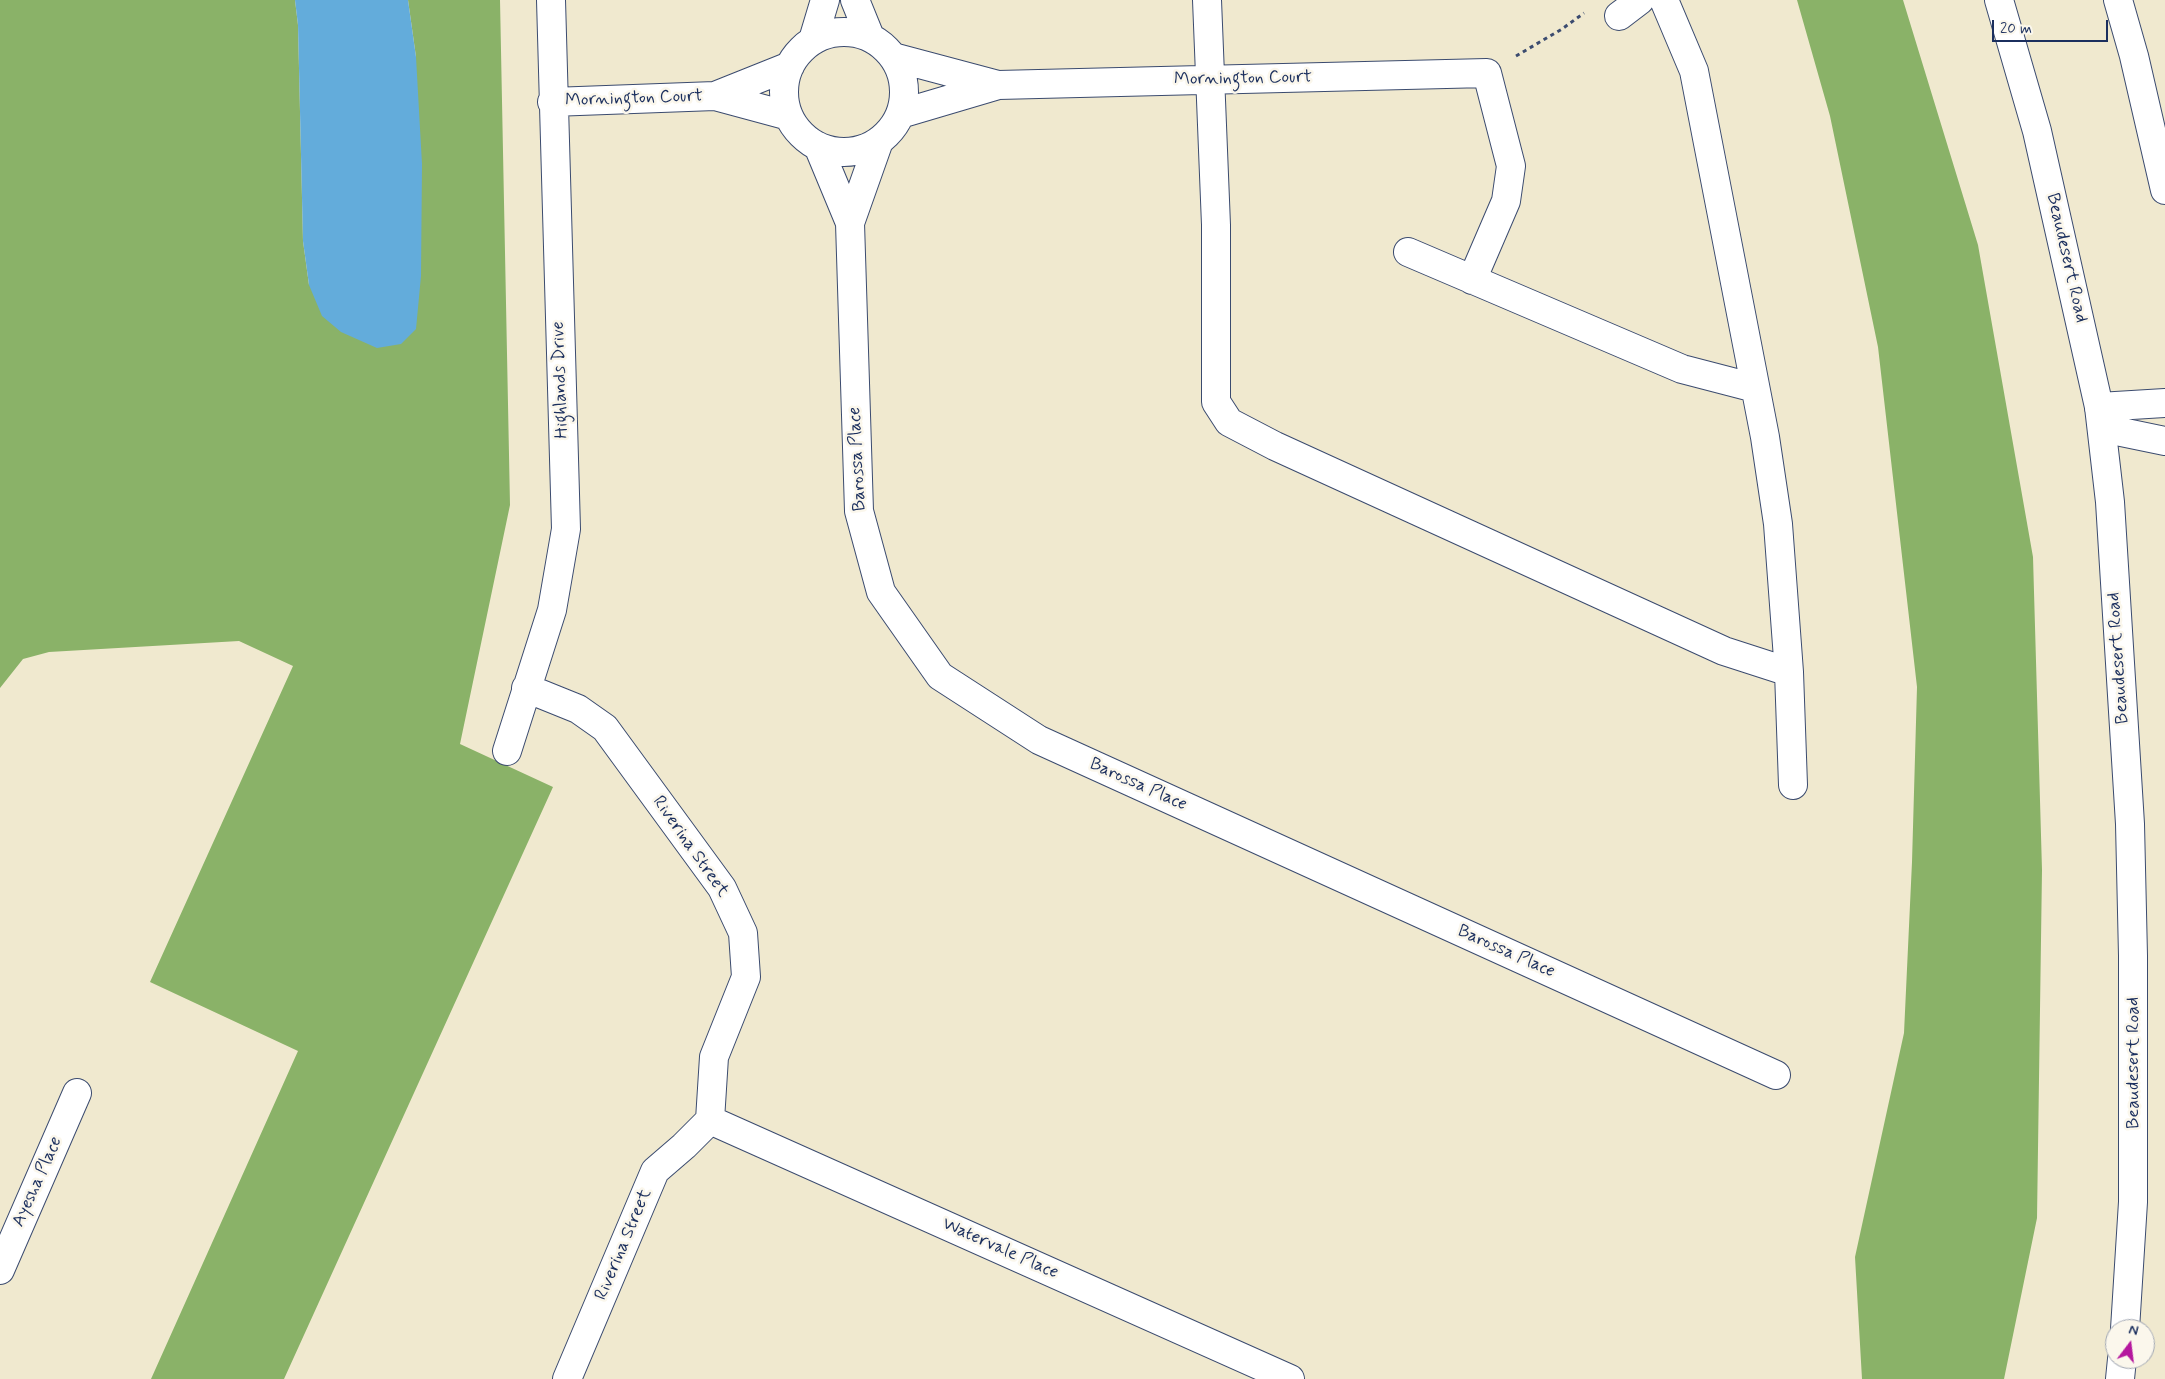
<!DOCTYPE html>
<style>
body{margin:0}
#map{position:relative;width:2165px;height:1379px;overflow:hidden;background:#f0e9cf;font-family:Mynerve,sans-serif}
canvas{display:block}
.north{position:absolute;left:2105px;top:1319px;width:50px;height:50px;box-sizing:border-box;background:#fbf7ec;border:1px solid #a1a7b3;border-radius:50%;rotate:15deg;font-size:14px;font-weight:700;line-height:20px;text-align:center;color:#1b2f5e}
.north::after{content:'';display:block;margin:auto;width:18px;height:22px;background:#b5179e;clip-path:polygon(50% 0,100% 100%,50% 72%,0 100%)}
.scale{position:absolute;left:1992px;top:20px;width:116px;height:22px;box-sizing:border-box;border:2px solid #1b2f5e;border-top:0;padding-left:6px;font-size:15px;line-height:18px;white-space:nowrap;color:#1b2f5e;-webkit-text-stroke:4px #fbf7ec;paint-order:stroke}
</style>
<div id="map">
<canvas width="2165" height="1379"></canvas>
<div class="north">N</div>
<div class="scale">20 m</div>
</div>
<script>
const g = document.querySelector('canvas').getContext('2d');
g.lineJoin = 'round';
function paint(path, color) { g.fillStyle = color; g.fill(path, 'evenodd'); }
const shape = rows => new Path2D(rows.map(r => 'M' + r).join(''));
function trace(path, color, width, dash) { g.strokeStyle = color; g.lineWidth = width; g.lineCap = dash ? 'butt' : 'round'; g.setLineDash(dash || []); g.stroke(path); }
function drawText(font, color, halo, rows, align = 'center') {
  g.font = font + ' Mynerve,sans-serif'; g.lineWidth = 5; g.setLineDash([]); g.textBaseline = 'middle'; g.strokeStyle = halo; g.fillStyle = color; for (const [text, x, y, turn = 0] of rows) {
    g.save(); g.translate(x, y); g.rotate((+turn || 0) * Math.PI / 180); g.textAlign = isNaN(turn) ? turn : align; if (halo) g.strokeText(text, 0, 0); g.fillText(text, 0, 0); g.restore();
  }
}
const forest = shape([
 [0,0,295,0,298,25,303,241,309,285,416,57,408,0,500,0,510,505,460,744,553,787,284,1379,151,1379,298,1051,150,982,293,666,239,641,49,652,23,659,0,688],
 [1797,0,1903,0,1978,245,2033,557,2042,870,2037,1218,2004,1379,1862,1379,1855,1257,1904,1033,1912,862,1917,687,1878,347,1830,116]
]);
const water = shape([
 [295,0,408,0,416,57,422,164,421,276,416,329,401,344,377,348,341,332,322,316,309,285,303,241,298,25]
]);
const path = shape([
 [1516,56,1562,29,1584,13]
]);
const street = shape([
 [855,0,870,37],
 [1207,0,1216,225,1216,402,1229,422,1275,446,1724,651,1789,672,1778,524,1765,437,1694,71,1664,0],
 [1619,16,1640,0],
 '784 92a60 60 0 1 1 120 0a60 60 0 1 1-120 0Z',
 [813,40,825,0],
 [893,57,998,85],
 [715,96,790,66],
 [552,102,715,96,789,116],
 [900,114,998,85,1487,73,1511,166,1506,201,1472,280],
 [818,146,850,223,859,511,881,592,940,676,1039,740,1776,1075],
 [850,223,879,141],
 [1408,252,1682,369,1755,388],
 [1789,672,1793,785],
 [526,688,578,709,605,728,722,888,743,933,746,977,714,1057,710,1120,684,1146,655,1171,567,1379],
 [507,751,552,610,566,529,551,0],
 [710,1120,1290,1379],
 [0,1270,77,1093]
]);
const primary = shape([
 [2099,407,2165,403],
 [2102,428,2165,441]
]);
const highway = shape([
 [1999,0,2037,131,2099,407,2110,502,2130,824,2133,956,2133,1202,2125,1329],
 [2118,0,2134,56,2165,190],
 [2120,1379,2122,1359]
]);
const streetNames = [
 ["Mornington Court",1243,79,-1],
 ["Mornington Court",634,99,-2],
 ["Beaudesert Road",2066,258,77],
 ["Highlands Drive",561,380,-92],
 ["Barossa Place",858,459,-93],
 ["Beaudesert Road",2119,658,-94],
 ["Barossa Place",1138,785,24],
 ["Riverina Street",690,847,55],
 ["Barossa Place",1506,952,24],
 ["Beaudesert Road",2134,1063,-90],
 ["Ayesha Place",38,1182,-66],
 ["Riverina Street",624,1245,-67],
 ["Watervale Place",1000,1249,24]
];
paint(forest, '#8ab268');
paint(water, '#63acdb');
trace(street, '#3b4b6f', 30);
trace(primary, '#3b4b6f', 30);
trace(highway, '#3b4b6f', 30);
trace(path, '#3b4b6f', 3, [4, 4]);
trace(street, '#fff', 28);
trace(primary, '#fff', 28);
trace(highway, '#fff', 28);
drawText('18px', '#1b2f5e', '#fbf7ec', streetNames);
</script>
